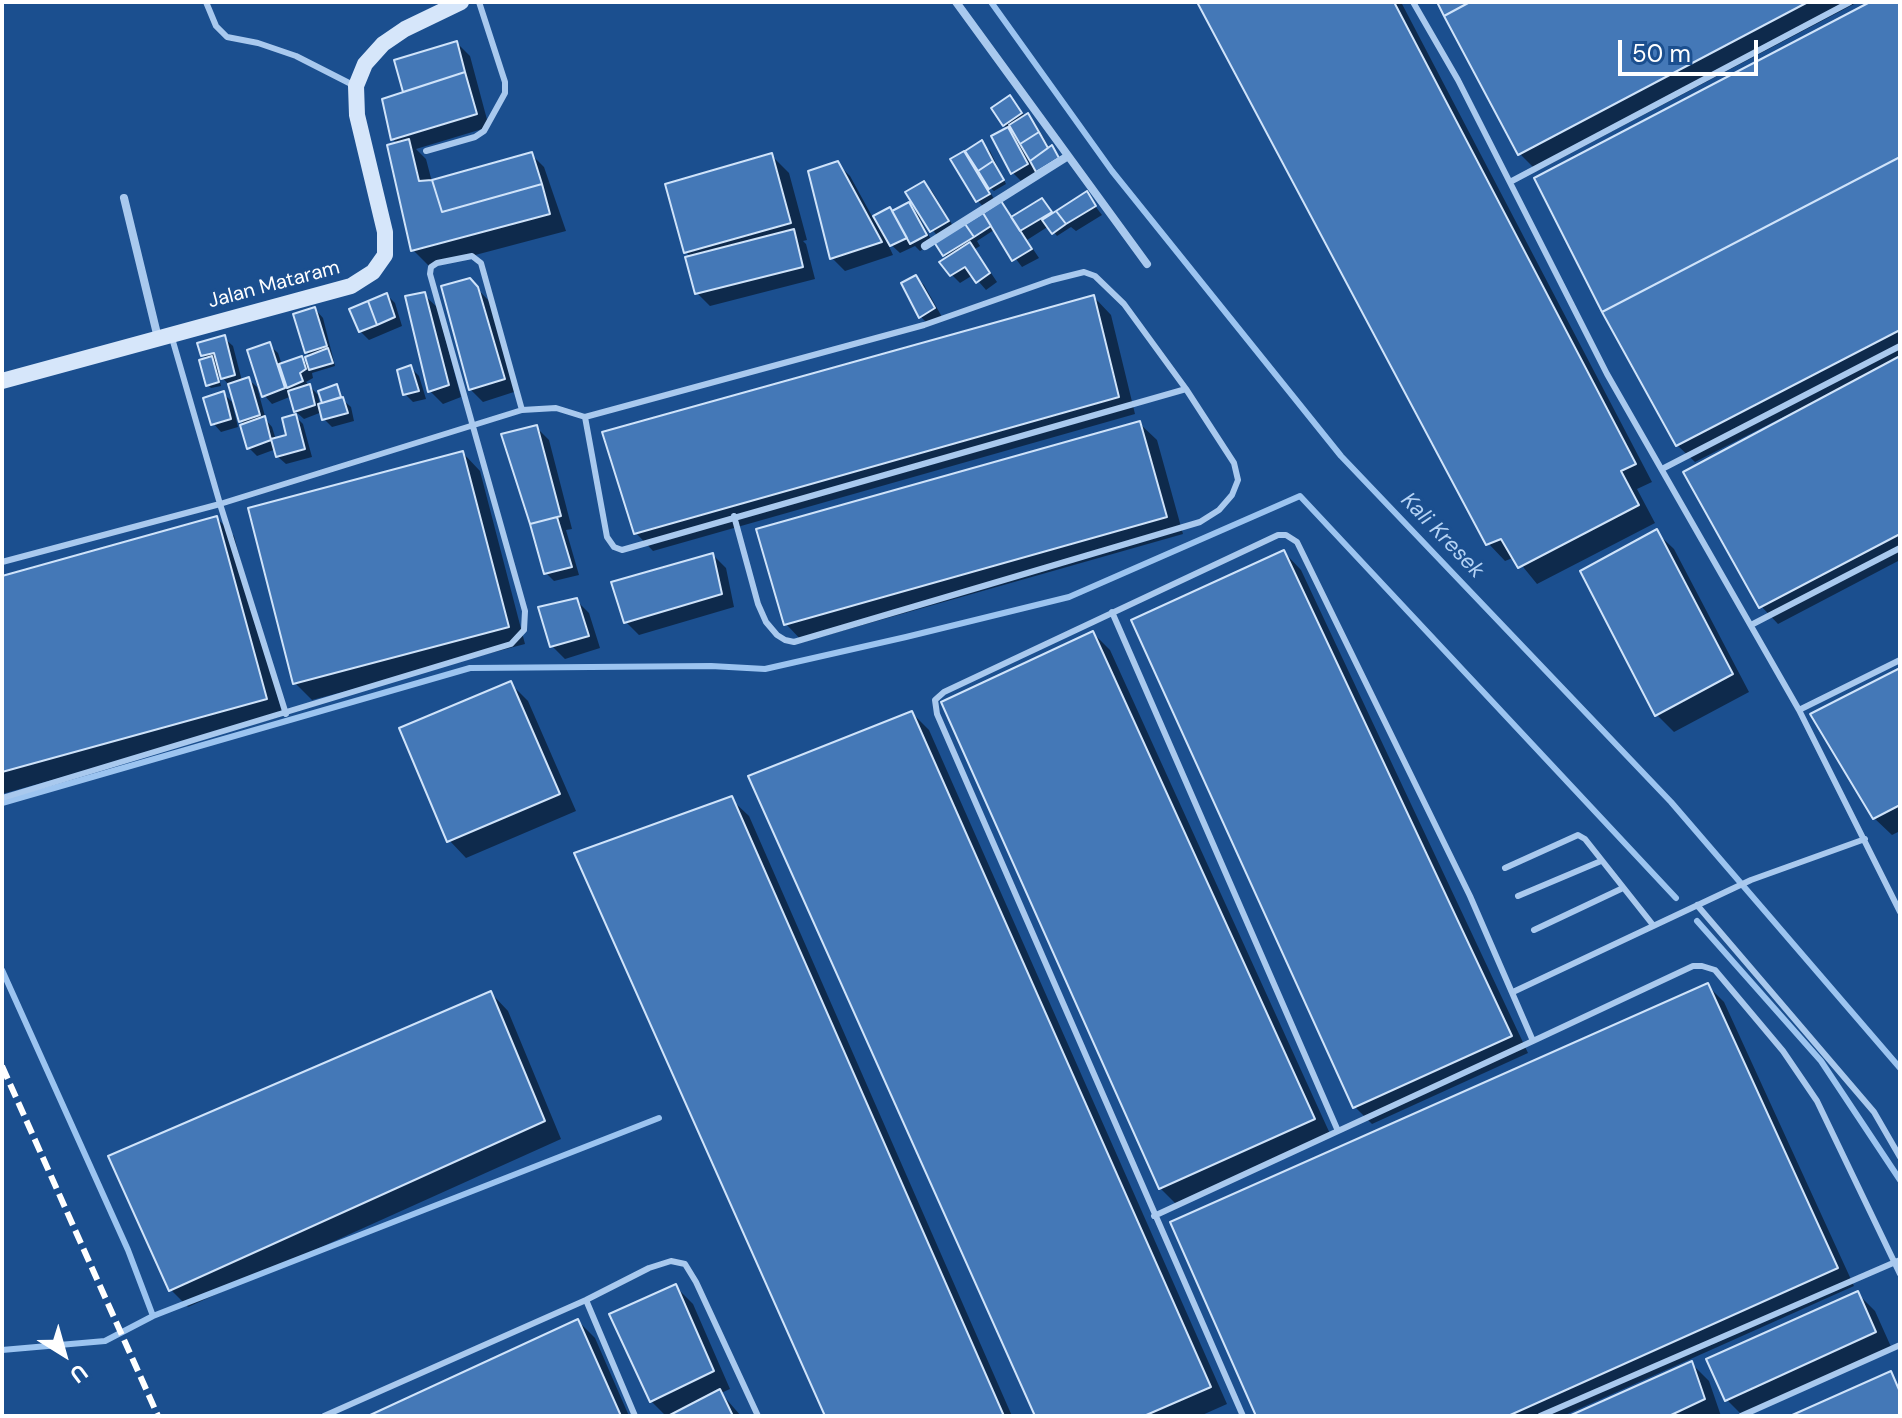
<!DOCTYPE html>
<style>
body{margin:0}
#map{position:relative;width:1902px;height:1418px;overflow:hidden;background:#1b4f8f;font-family:"DM Sans",sans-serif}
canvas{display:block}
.frame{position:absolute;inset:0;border:4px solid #fff;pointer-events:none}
.north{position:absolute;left:24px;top:1314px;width:80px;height:80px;-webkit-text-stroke:6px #1b4f8f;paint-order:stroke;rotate:143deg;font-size:22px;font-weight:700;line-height:32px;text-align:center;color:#fff}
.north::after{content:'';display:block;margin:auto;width:28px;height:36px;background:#fff;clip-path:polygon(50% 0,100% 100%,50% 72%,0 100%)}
.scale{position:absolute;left:1618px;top:40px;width:140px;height:36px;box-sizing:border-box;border:4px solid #fff;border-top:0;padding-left:10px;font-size:24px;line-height:28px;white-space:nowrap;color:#fff;-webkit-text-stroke:6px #1b4f8f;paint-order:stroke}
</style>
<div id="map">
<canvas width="1902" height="1418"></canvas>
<div class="frame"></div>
<div class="north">U</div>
<div class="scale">50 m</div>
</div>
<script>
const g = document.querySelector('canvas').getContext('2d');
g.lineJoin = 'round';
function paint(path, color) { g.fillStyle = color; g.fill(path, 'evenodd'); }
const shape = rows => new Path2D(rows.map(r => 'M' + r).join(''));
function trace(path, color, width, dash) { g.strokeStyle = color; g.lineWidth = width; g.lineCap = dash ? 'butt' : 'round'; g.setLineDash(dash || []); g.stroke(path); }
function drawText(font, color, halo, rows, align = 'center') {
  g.font = font + ' "DM Sans",sans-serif'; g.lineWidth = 6; g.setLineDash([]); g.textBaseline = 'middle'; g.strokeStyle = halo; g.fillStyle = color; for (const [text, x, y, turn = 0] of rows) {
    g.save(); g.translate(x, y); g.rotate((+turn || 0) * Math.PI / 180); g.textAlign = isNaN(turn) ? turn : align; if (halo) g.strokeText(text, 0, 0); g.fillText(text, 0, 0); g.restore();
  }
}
const shadow = shape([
 [1199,2,1401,2,1652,482,1637,489,1655,523,1537,584,1515,557,1505,561,1488,543],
 [1441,2,1858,2,1537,171,1520,154],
 [1874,2,1900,2,1900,560,1778,624,1761,606,1798,413,1797,410,1695,462,1677,445],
 [457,43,470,56,489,127,416,149,426,159,432,182,531,154,544,167,566,231,430,267,413,250,397,144,393,139,405,94,396,61],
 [1010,98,1025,116,1027,115,1035,123,1050,149,1061,162,1021,181,1013,173,994,137,1009,130,1004,125],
 [981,143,990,151,1006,184,994,191,986,185,998,206,1001,204,1013,218,1042,201,1054,214,1086,194,1102,215,1076,231,1071,227,1057,236,1049,226,1027,240,1039,258,1022,267,994,230,977,241,980,246,975,249,997,282,986,290,973,275,960,283,952,275,941,241,923,217,920,219,933,243,920,251,915,246,900,253,886,240,893,255,845,271,832,258,837,163,850,176,873,218,889,209,892,213,908,204,921,217,923,183,932,191,956,231,988,212,978,201,953,159],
 [771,155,789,173,807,240,803,241,806,244,815,279,710,306,697,293,691,257,686,252],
 [916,277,924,285,942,317,929,325,921,317,903,284],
 [469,280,490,302,517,391,483,402,470,389],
 [387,295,395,303,402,326,369,340,360,331],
 [424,295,437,307,461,397,443,404,430,391],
 [1094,297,1111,315,1135,414,653,551,636,533],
 [315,309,323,318,335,366,312,373,313,378,306,382,318,395,320,406,325,404,321,392,337,386,343,400,351,407,354,421,332,427,324,419,322,412,304,419,295,411,292,396,272,404,264,395,269,345,278,353,282,365,301,358,311,368,311,357,306,352],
 [224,338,233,346,242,381,248,379,257,387,266,420,272,427,276,440,289,437,295,416,303,424,312,457,286,464,277,456,276,449,257,456,249,448,245,425,241,421,230,386,218,373,221,386,211,388,208,385,207,359,203,355],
 [411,368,419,376,426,399,413,402,405,394],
 [224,394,232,402,238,427,221,432,213,423],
 [1139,423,1157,440,1183,534,803,642,786,624],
 [536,427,549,440,572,529,566,530,579,575,554,581,546,573],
 [463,453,480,471,525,644,312,700,295,683],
 [217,518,234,536,283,716,2,794,2,578],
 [1656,532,1674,549,1749,692,1674,732,1657,715,1582,572],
 [1284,552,1301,570,1528,1053,1372,1124,1355,1107],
 [713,555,726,568,734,607,639,635,626,622],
 [576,600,589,613,600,648,565,659,552,646],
 [1093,633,1110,650,1331,1136,1178,1206,1160,1188],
 [1900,670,1900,831,1892,835,1874,818],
 [510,683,528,701,576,811,466,858,449,840],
 [912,713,929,730,1227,1404,1200,1416,1037,1416],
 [731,799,749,816,1012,1416,827,1416],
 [1707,985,1724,1002,1854,1286,1563,1416,1259,1416],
 [491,993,508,1011,561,1139,188,1307,170,1289],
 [675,1286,693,1304,730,1389,721,1393,741,1416,666,1416,651,1401],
 [1858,1294,1875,1311,1892,1349,1743,1416,1727,1400],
 [578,1321,595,1338,629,1416,372,1416],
 [1692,1364,1709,1381,1721,1416,1574,1416]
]);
const stream = shape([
 [991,2,1112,171,1341,456,1671,802,1900,1068],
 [2,803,470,668,711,666,765,669,906,637,1069,597,1300,496,1676,898],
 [1697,921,1821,1061,1900,1180],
 [2,970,128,1250,153,1316,105,1341,2,1350],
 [153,1316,659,1118]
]);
const building = shape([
 [1197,2,1394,2,1636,464,1621,471,1639,505,1518,568,1501,539,1486,545,1197,2],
 [1437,2,1470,2,1444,16,1437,2],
 [1470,2,1808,2,1518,155,1444,16,1470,2],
 [1870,2,1900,2,1900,157,1602,312,1534,178,1870,2],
 [457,41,465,72,403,92,394,60,457,41],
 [465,72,477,114,391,140,382,99,465,72],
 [1010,95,1022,113,1003,126,991,108,1010,95],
 [1028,113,1039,132,1020,144,1009,125,1028,113],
 [1008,127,1028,164,1011,174,991,136,1008,127],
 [1039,132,1048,148,1030,161,1020,144,1039,132],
 [409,139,419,181,432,180,442,212,542,184,550,214,411,251,387,145,409,139],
 [982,140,993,161,978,171,965,151,982,140],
 [1052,145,1059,158,1036,172,1030,161,1052,145],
 [964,151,990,194,976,202,950,159,964,151],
 [532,152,542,184,442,212,432,180,532,152],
 [772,153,791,223,684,253,665,184,772,153],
 [1900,157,1900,330,1676,446,1602,312,1900,157],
 [838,161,882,242,830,259,808,171,838,161],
 [993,161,1004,180,989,189,978,171,993,161],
 [924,181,949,221,930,232,905,192,924,181],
 [1087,191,1096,206,1066,224,1056,211,1087,191],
 [1042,198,1052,212,1020,231,1011,217,1042,198],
 [1001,201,1032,249,1012,261,983,213,1001,201],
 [909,202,927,235,910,244,892,211,909,202],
 [890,207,907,238,890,246,873,216,890,207],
 [1056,211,1066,224,1052,234,1042,220,1056,211],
 [983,213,991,226,974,237,965,224,983,213],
 [965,224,974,237,943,256,934,242,965,224],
 [794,229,803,267,695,294,685,257,794,229],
 [970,242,990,273,976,283,965,267,950,276,939,262,970,242],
 [916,275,935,308,919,318,901,283,916,275],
 [470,278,478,287,505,379,469,390,441,286,470,278],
 [425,292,449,385,428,392,405,296,425,292],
 [387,293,395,317,377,325,368,301,387,293],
 [1094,295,1119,397,634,534,602,432,1094,295],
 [368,301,377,325,359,332,349,309,368,301],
 [315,307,327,346,305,353,293,314,315,307],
 [225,335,235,375,221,379,214,353,201,356,197,343,225,335],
 [270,342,285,388,262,397,247,350,270,342],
 [328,348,333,363,309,370,305,357,328,348],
 [212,356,219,382,206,386,199,360,212,356],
 [302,356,306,369,300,373,303,381,287,388,279,364,302,356],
 [1900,356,1900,534,1759,608,1683,472,1900,356],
 [411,365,419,391,403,395,397,370,411,365],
 [249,377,260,415,239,422,228,384,249,377],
 [310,384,315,405,294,412,288,391,310,384],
 [337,384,341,397,322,403,318,391,337,384],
 [224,391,231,419,211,425,203,398,224,391],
 [343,397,348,413,322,420,318,404,343,397],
 [296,414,305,449,276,457,271,439,286,435,282,418,296,414],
 [265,416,271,440,247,449,240,425,265,416],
 [1140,421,1167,517,784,625,756,529,1140,421],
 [537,425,561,516,530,524,501,434,537,425],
 [463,451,509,627,293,684,248,508,463,451],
 [217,516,267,699,2,772,2,576,217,516],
 [557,517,572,567,544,574,530,524,557,517],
 [1657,529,1733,674,1655,716,1580,571,1657,529],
 [1284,550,1512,1036,1353,1108,1131,620,1284,550],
 [713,553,722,594,624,623,611,582,713,553],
 [577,598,589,636,550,647,538,607,577,598],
 [1093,631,1315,1119,1159,1189,941,702,1093,631],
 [1900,668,1900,805,1873,819,1810,714,1900,668],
 [511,681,560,794,447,842,399,728,511,681],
 [912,711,1211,1387,1144,1416,1035,1416,748,776,912,711],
 [732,796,1004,1416,825,1416,574,853,732,796],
 [1708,983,1838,1268,1508,1416,1256,1416,1170,1222,1708,983],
 [491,991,545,1121,169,1291,108,1156,491,991],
 [676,1284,714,1371,650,1402,609,1314,676,1284],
 [1858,1291,1876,1332,1725,1401,1706,1359,1858,1291],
 [578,1319,621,1416,368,1416,578,1319],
 [1692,1361,1705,1399,1669,1416,1569,1416,1692,1361],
 [1891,1371,1900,1392,1900,1416,1790,1416,1891,1371],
 [720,1389,733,1416,668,1416,720,1389]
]);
const lane = shape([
 [206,2,216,26,227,37,258,43,296,56,353,85],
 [1413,2,1458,80,1607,374,1799,710,1900,912],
 [426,151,475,137,484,131,505,93,505,82,479,2],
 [1510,182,1850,2],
 [172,338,220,504,286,714],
 [585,417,607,537,614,547,622,550,1186,389],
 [1662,469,1900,346],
 [2,562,220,504,522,410,556,408,585,417,924,325,1052,280,1084,272,1095,276,1124,304,1186,389,1234,463,1238,480,1232,495,1219,510,1200,522,794,642,785,640,777,635,766,622,758,604,734,516],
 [1112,612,1338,1131],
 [1751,625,1900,548],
 [1799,710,1900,660],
 [2,798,511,644,524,630,525,611,430,274,431,267,437,263,472,256,481,263,522,410],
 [1505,868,1578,835,1585,839,1653,925],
 [1518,896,1601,861],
 [1697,905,1874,1112,1900,1157],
 [1534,930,1623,888],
 [1513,992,1751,880,1865,839],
 [1154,1216,1533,1041],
 [586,1300,635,1416],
 [324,1416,586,1300,649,1268,671,1261,685,1264,696,1282,758,1416],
 [1243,1416,937,714,935,700,944,692,1278,535,1286,535,1297,542,1470,896,1533,1041,1693,966,1702,966,1715,970,1783,1051,1817,1101,1900,1274],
 [1540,1416,1900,1260],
 [1741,1416,1900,1345]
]);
const street = shape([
 [956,2,1147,264],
 [124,198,158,338],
 [925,246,1068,156]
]);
const secondary = shape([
 [2,381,351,286,373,272,385,255,385,232,357,115,356,86,365,64,383,44,405,29,461,2]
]);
const rail = shape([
 [2,1066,158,1416]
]);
const streetNames = [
 ["Jalan Mataram",274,285,-15]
];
const waterNames = [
 ["Kali Kresek",1442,536,46]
];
paint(shadow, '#0007');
trace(stream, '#9cc4f0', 6);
paint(building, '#4478b7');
trace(building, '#cfe3fa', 2);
trace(lane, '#a9c9ee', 6);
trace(street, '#a9c9ee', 8);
trace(secondary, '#d6e6fa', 16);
trace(rail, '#fff', 6, [14, 6]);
drawText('20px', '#fff', '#1b4f8f', streetNames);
drawText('italic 22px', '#b5d3f5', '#1b4f8f', waterNames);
</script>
